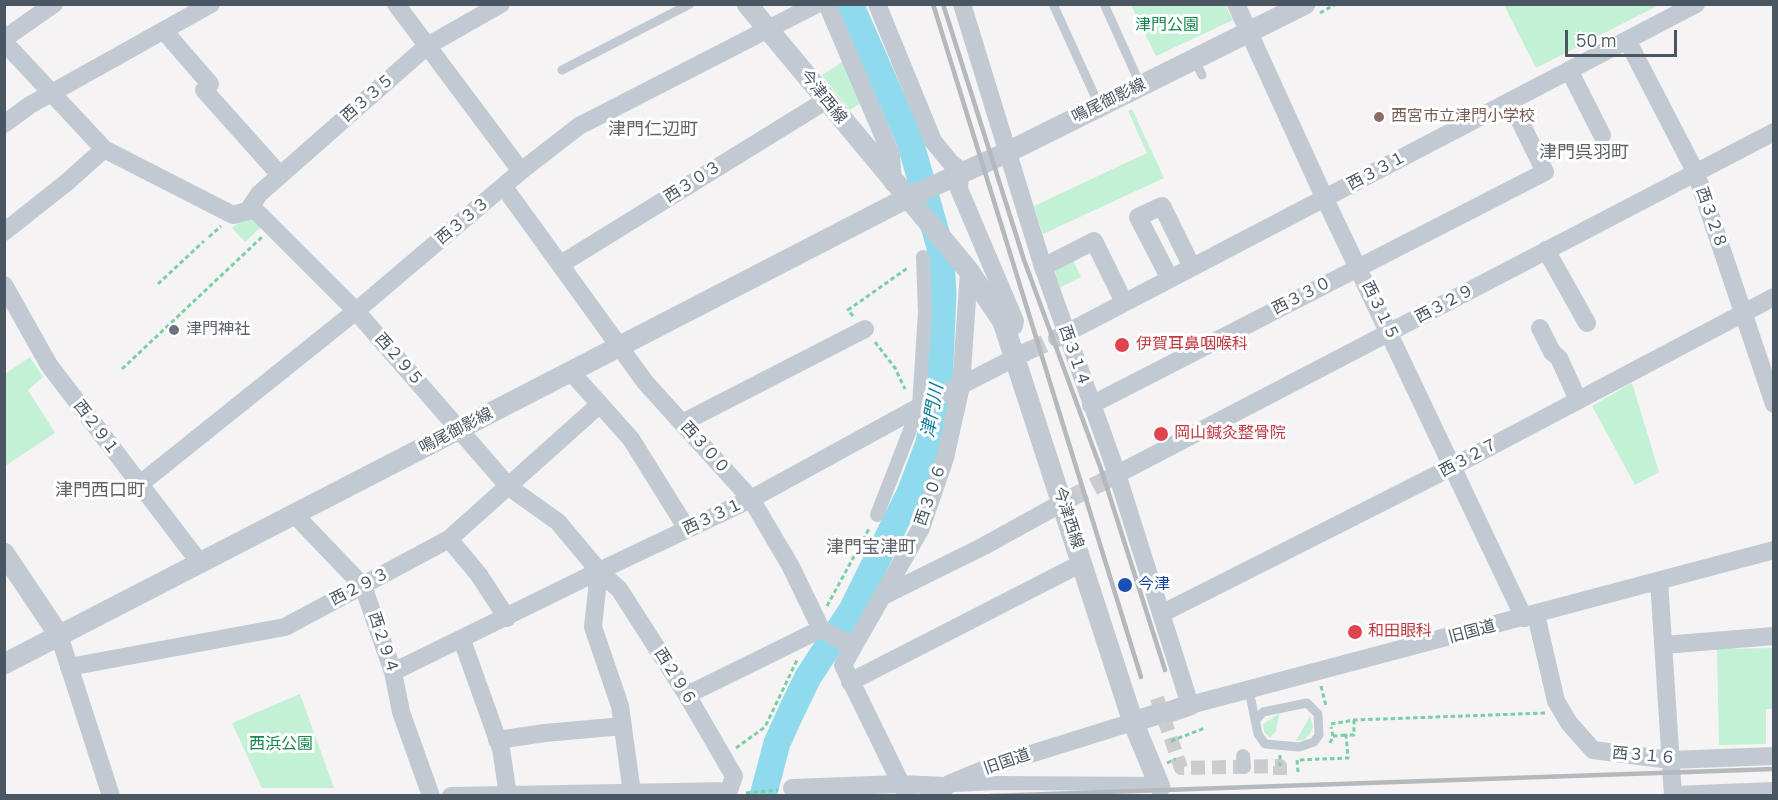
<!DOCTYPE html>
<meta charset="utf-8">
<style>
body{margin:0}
#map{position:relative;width:1778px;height:800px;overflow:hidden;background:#f5f3f3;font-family:Manrope,sans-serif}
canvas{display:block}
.frame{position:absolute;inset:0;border:6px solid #4a5661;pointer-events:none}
.scale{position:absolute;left:1565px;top:30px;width:112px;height:27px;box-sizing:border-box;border:3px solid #4a5661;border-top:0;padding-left:8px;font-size:18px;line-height:21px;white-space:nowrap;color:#4a5661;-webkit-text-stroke:4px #fff;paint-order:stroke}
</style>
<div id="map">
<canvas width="1778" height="800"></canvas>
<div class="frame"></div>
<div class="scale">50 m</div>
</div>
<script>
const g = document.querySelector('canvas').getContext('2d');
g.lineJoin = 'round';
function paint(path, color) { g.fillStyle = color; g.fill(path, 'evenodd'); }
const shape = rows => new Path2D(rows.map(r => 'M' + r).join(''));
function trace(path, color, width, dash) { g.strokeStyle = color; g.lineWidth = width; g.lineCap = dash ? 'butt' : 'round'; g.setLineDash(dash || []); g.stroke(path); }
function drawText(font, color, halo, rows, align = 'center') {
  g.font = font + ' Manrope,"Noto Sans JP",sans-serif'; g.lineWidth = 6; g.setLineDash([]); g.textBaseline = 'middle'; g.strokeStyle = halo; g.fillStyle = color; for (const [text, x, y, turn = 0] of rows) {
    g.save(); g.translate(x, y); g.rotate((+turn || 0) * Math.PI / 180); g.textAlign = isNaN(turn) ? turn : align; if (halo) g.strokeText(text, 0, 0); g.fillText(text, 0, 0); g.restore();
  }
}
const green = shape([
 [1131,5,1225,5,1233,20,1156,56],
 [1504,5,1659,5,1536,68],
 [844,61,864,101,850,110,822,75],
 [1132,109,1164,178,1043,234,1034,206,1147,153,1128,111],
 [245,217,251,217,261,227,245,242,232,228],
 [1071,256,1081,277,1059,288,1052,269],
 [30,357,43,377,28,390,55,433,5,466,5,374],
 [1632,383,1659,472,1635,485,1592,406],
 [1773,648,1773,709,1766,709,1766,744,1719,745,1717,649],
 [300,694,334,788,262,788,232,723],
 [1279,714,1276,731,1270,738,1264,732,1263,724],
 [1310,716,1313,727,1310,734,1304,740,1296,741]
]);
const river = shape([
 [763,796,777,743,792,710,808,677,852,610,910,493,929,443,939,389,943,292,940,247,910,141,850,4]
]);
const pedestrianTunnel = shape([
 [1157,698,1181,768,1280,766,1280,777]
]);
const minorTunnel = shape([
 [1028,351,1057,338],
 [1069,499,1108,479]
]);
const path = shape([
 [1320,13,1336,4],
 [209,237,221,226],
 [158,284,204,241],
 [853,316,848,310,909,267],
 [875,342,895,368,905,389],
 [122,369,262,237],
 [827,606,870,527],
 [1321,686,1326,706],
 [1331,724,1354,720,1546,713],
 [1333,736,1346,735],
 [1171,741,1205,728],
 [1330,743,1333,736,1331,727],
 [736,748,765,727,797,660],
 [1280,755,1280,766],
 [1167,763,1176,759],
 [1298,772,1297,760,1348,758,1346,735,1354,735,1354,720],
 [746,793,778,790]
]);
const service = shape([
 [1053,4,1099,105],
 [1104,4,1141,86],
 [1194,59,1202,75],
 [562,70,690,4],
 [1249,690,1258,734,1265,744,1299,747,1314,742,1319,735,1318,714,1307,703,1263,712,1255,721]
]);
const pedestrian = shape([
 [877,515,919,407,925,312,923,257],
 [1243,756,1244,767],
 [954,785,997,783,1159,784]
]);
const minor = shape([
 [396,4,521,171],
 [827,4,891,154,893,183],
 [877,4,933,141,951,163,964,173],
 [962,4,1043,267,1117,474,1190,705,1774,550],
 [1236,4,1325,199,1524,618],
 [164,31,210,84,204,90,280,175],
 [4,39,54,4],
 [1627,40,1696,173,1774,404],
 [4,42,104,149,233,215,254,209,356,311,509,487,558,522,599,571,619,589,687,695,734,776,729,791,451,796],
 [1569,70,1602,135],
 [4,124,30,105,211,4],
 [960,175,959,189,1015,321,1014,326,1007,330],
 [504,187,645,382,751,499,790,565,821,629,687,695],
 [249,209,259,194,427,46,501,4],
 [4,232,66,183,104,149],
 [1546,250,1587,323],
 [561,264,825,101],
 [1043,267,1094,241,1124,302],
 [1170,279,1138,217,1162,206,1192,267],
 [4,285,49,365,200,563],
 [1540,328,1552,352,1559,358,1578,400],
 [1057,338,1696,4],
 [571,372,631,439,687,529],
 [1091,405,1545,172,1510,101],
 [682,423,865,329],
 [1108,479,1774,132],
 [140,484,356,311,521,171,579,126,817,4],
 [294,514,363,586,393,672,401,712,431,796],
 [449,539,479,575,507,618],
 [599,571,593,627,620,706,632,793],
 [1659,581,1673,796],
 [883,596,984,546,1069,499],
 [1161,614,1452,467,1774,297],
 [1536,615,1556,701,1569,723,1593,750,1670,760,1774,756],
 [821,629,852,646],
 [59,635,111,796],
 [462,640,501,749,508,795],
 [1664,645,1774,636],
 [69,667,285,627,449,539,600,404],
 [393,672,599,571,751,499,919,407,1028,351],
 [850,682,1082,563],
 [497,740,545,733,623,726],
 [792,788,900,784,947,786],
 [1673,795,1774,791],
 [907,796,843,665,921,528,945,458,961,386,969,271],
 [932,796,951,783,992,766,1133,722]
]);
const tertiary = shape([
 [747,4,969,271,1003,322,1133,722,1160,787],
 [4,553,59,635],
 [4,664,907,198,1008,152,1305,4],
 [1169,712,1190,705],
 [1133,722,1155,715],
 [632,796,632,793]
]);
const rail = shape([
 [933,4,1141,677],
 [943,4,1024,260,1102,472,1165,670],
 [990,796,1774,769]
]);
const markers = [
 [1379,117,6,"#8d6e63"],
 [174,330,6,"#6b7280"],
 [1122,345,8,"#e0444e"],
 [1161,434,8,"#e0444e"],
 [1125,585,8,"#1a4fb4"],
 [1355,632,8,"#e0444e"]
];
const parkNames = [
 ["津門公園",1167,26],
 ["西浜公園",281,745]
];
const streetNames = [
 ["今津西線",823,97,51],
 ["西３３５",368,98,-41],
 ["鳴尾御影線",1109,101,-26],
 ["西３３１",1377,171,-28],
 ["西３０３",693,182,-32],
 ["西３２８",1711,218,71],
 ["西３３３",463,221,-40],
 ["西３３０",1302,296,-27],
 ["西３２９",1445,304,-28],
 ["西３１５",1380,311,64],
 ["西３１４",1074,356,71],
 ["西２９５",399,360,49],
 ["西２９１",96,428,53],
 ["鳴尾御影線",456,431,-27],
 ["西３００",705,448,48],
 ["西３２７",1469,458,-28],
 ["西３０６",931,495,-71],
 ["西３３１",713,517,-25],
 ["今津西線",1068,518,72],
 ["西２９３",360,587,-27],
 ["旧国道",1472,632,-15],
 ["西２９４",383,643,72],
 ["西２９６",675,677,58],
 ["西３１６",1644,756,5],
 ["旧国道",1007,762,-19]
];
const educationNames = [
 ["西宮市立津門小学校",1391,117]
];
const worshipNames = [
 ["津門神社",186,330]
];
const healthNames = [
 ["伊賀耳鼻咽喉科",1136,345],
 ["岡山鍼灸整骨院",1174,434],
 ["和田眼科",1368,632]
];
const transitNames = [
 ["今津",1138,585]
];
const neighbourhoodNames = [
 ["津門仁辺町",653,130],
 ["津門呉羽町",1584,153],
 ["津門西口町",100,491],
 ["津門宝津町",871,548]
];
const waterNames = [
 ["津門川",933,411,-80]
];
paint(green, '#c3f1d5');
trace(river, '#90daee', 27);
trace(pedestrianTunnel, '#caccce', 14, [14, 7]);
trace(minorTunnel, '#caccce', 18, [18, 9]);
trace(path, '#7ad0a6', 3, [4.5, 3]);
trace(service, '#c1cad2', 9);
trace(pedestrian, '#c1cad2', 14);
trace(minor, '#c1cad2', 18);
trace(tertiary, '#c1cad2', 21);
trace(rail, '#b5b8bd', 4.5);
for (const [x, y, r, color] of markers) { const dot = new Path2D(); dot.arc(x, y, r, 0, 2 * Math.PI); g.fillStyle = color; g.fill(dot); trace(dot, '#fff', 2); }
drawText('16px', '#17864f', '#fff', parkNames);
drawText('16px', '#4a5661', '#fff', streetNames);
drawText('16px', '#785e54', '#fff', educationNames, 'left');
drawText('16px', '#5b616d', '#fff', worshipNames, 'left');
drawText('16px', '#be3a42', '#fff', healthNames, 'left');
drawText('16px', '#164399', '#fff', transitNames, 'left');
drawText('18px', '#5f6368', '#fff', neighbourhoodNames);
drawText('italic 18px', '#0c7c9b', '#fff', waterNames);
</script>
